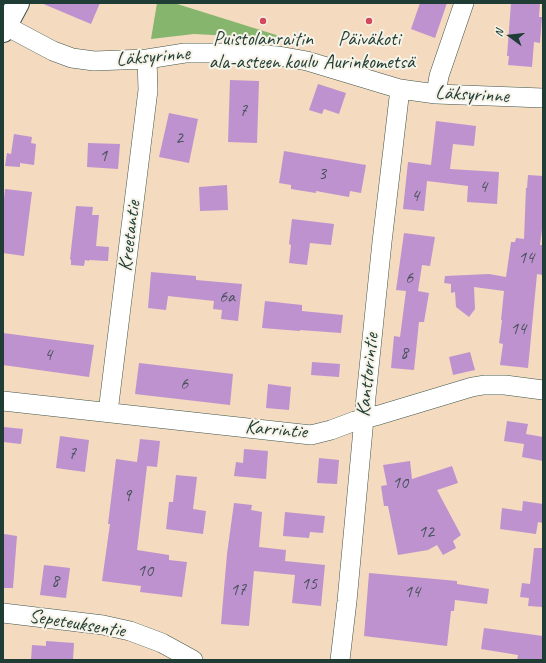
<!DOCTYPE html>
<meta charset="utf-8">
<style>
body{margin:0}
#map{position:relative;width:546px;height:663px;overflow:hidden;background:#f4dabe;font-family:Caveat,sans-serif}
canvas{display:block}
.frame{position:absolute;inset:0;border:4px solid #1f3d34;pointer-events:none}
.north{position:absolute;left:490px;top:16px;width:40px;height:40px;-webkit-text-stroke:3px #f7f3e8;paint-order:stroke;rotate:285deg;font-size:11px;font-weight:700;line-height:16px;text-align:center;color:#1f3d34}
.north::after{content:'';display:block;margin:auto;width:14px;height:18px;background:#1f3d34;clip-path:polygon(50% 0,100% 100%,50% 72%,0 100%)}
</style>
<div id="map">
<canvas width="546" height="663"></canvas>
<div class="frame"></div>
<div class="north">N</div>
</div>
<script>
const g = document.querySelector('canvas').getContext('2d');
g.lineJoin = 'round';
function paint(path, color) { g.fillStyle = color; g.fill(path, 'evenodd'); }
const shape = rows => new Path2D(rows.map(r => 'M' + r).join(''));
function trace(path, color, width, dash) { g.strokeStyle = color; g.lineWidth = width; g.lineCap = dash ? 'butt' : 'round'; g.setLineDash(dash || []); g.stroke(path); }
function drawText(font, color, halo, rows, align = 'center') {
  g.font = font + ' Caveat,sans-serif'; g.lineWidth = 4; g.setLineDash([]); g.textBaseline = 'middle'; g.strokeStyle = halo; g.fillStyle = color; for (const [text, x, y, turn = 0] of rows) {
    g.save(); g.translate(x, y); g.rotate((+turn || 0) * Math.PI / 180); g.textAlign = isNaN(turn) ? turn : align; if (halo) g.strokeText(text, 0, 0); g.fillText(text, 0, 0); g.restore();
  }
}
const forest = shape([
 [157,3,174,3,289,39,194,34,151,39]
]);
const building = shape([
 [41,3,100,3,91,24],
 [420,3,447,3,435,38,411,29],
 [511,3,540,3,539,17,542,17,540,43,534,42,532,67,508,65,509,56,507,56],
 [230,80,259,81,257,143,228,142],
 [318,84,346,93,339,114,324,109,322,114,309,110],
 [169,113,198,119,189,163,159,157],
 [436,121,476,126,474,146,453,144,450,169,499,172,497,204,467,202,468,186,427,181,424,211,403,209,408,162,431,165],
 [14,134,32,137,31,143,36,144,34,165,20,163,20,167,5,166,7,153,11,154],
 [88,143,120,144,118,169,87,167],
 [284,151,366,165,361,193,350,191,349,197,316,191,316,193,291,189,291,185,279,183],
 [528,175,543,176,543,222,540,245,543,245,543,275,537,274,528,368,500,365,503,344,499,343,502,320,501,320,504,291,474,287,475,309,469,317,456,307,455,292,451,293,451,284,444,283,445,276,489,274,506,277,511,242,515,242,516,238,524,239,526,188,527,188],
 [227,185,228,210,200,211,199,187],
 [5,189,32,192,24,256,3,253,3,208],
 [76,206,93,207,92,215,99,215,96,246,109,247,108,261,89,260,89,261,85,260,84,266,71,265,71,260,70,259],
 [292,219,334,224,331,245,310,243,307,265,289,263,291,245,289,244],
 [404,233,435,237,430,266,422,265,418,291,429,293,424,322,419,322,414,370,391,368,394,336,400,337,406,291,396,290],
 [151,272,196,276,196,280,242,284,238,321,221,319,222,310,213,309,214,301,168,296,166,310,148,308],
 [265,301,302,305,302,311,343,315,341,333,300,330,300,331,262,328],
 [3,333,94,345,89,377,3,365],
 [470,352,475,370,453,375,449,357],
 [312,362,340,364,339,377,311,375],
 [139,363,233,374,230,405,135,394],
 [268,384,291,387,289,410,266,408],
 [507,421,528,424,526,434,543,437,543,461,522,457,524,444,504,441],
 [4,427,23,429,21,444,3,442],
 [60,436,89,440,85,472,56,468],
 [140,439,160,441,157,467,147,466,137,550,169,555,169,560,187,562,182,597,140,592,141,586,102,581,110,524,108,524,116,459,137,462],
 [244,449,268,451,266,479,234,476,236,462,243,463],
 [319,458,339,460,337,484,317,483],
 [410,461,412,479,452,466,458,483,437,490,461,535,453,541,456,548,443,555,437,545,428,550,398,555,388,506,384,506,381,486,387,485,383,465],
 [176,475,197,477,193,509,206,511,203,534,166,529,169,502,173,502],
 [523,501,543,504,543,523,538,522,536,534,500,529,502,508,522,511],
 [234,503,252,505,251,510,262,512,259,547,286,550,285,561,325,565,321,606,292,603,295,575,254,571,249,626,221,624,227,554],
 [285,512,325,516,323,533,310,532,309,538,283,536],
 [4,534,17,536,13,588,3,588,3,548],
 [534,548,543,548,543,607,528,606,529,598,520,597,522,583,530,584],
 [44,565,70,568,66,598,40,595],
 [369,573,457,581,457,584,489,589,487,604,455,600,454,611,451,611,447,646,364,636],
 [484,628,543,636,543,660,517,660,518,655,481,649],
 [46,641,74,643,73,660,31,660,32,645,46,646]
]);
const street = shape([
 [6,26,53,51,72,58,94,61,147,59,185,53,225,53,279,56,307,61,400,89,436,94,543,98],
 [436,94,439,76,464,3],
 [3,401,311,435,331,430,355,421,379,415,472,387,484,385,505,385,543,390],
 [108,412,148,90,147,59],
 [3,613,103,625,130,631,162,643,193,660],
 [340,660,347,601,366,397,382,242,400,89]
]);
const secondary = shape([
 [3,31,18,3]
]);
const markers = [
 [263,21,4,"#d1495b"],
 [369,21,4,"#d1495b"]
];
const numberNames = [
 ["7",243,111],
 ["2",179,138],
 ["1",103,156],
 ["3",322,174],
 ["4",483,187],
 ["4",415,196],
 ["14",526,258],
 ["6",409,278],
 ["6a",227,297],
 ["14",518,329],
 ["8",404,353],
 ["4",48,355],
 ["6",184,384],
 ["7",72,454],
 ["10",400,483],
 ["9",127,496],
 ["12",426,532],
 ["10",145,571],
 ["8",55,581],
 ["15",309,584],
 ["17",238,590],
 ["14",412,592]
];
const poiNames = [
 ["Puistolanraitin",263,40],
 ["ala-asteen koulu",263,63],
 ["Päiväkoti",369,40],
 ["Aurinkometsä",369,63]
];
const streetNames = [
 ["Läksyrinne",153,57,-5],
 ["Läksyrinne",472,95,3],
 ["Kreetantie",130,236,-83],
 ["Kanttorintie",368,375,-84],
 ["Karrintie",276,430,5],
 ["Sepeteuksentie",77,624,9]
];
paint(forest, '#86b56d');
paint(building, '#be92cf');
trace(street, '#3f5549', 20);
trace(secondary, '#3f5549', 24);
trace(street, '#fff', 19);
trace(secondary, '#fff', 22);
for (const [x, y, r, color] of markers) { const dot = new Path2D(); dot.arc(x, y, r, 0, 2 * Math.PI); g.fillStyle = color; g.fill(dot); trace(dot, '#f7f3e8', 1.5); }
drawText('18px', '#47525b', null, numberNames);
drawText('20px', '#1f3d34', '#f7f3e8', poiNames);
drawText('20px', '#1f3d34', '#f7f3e8', streetNames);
</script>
